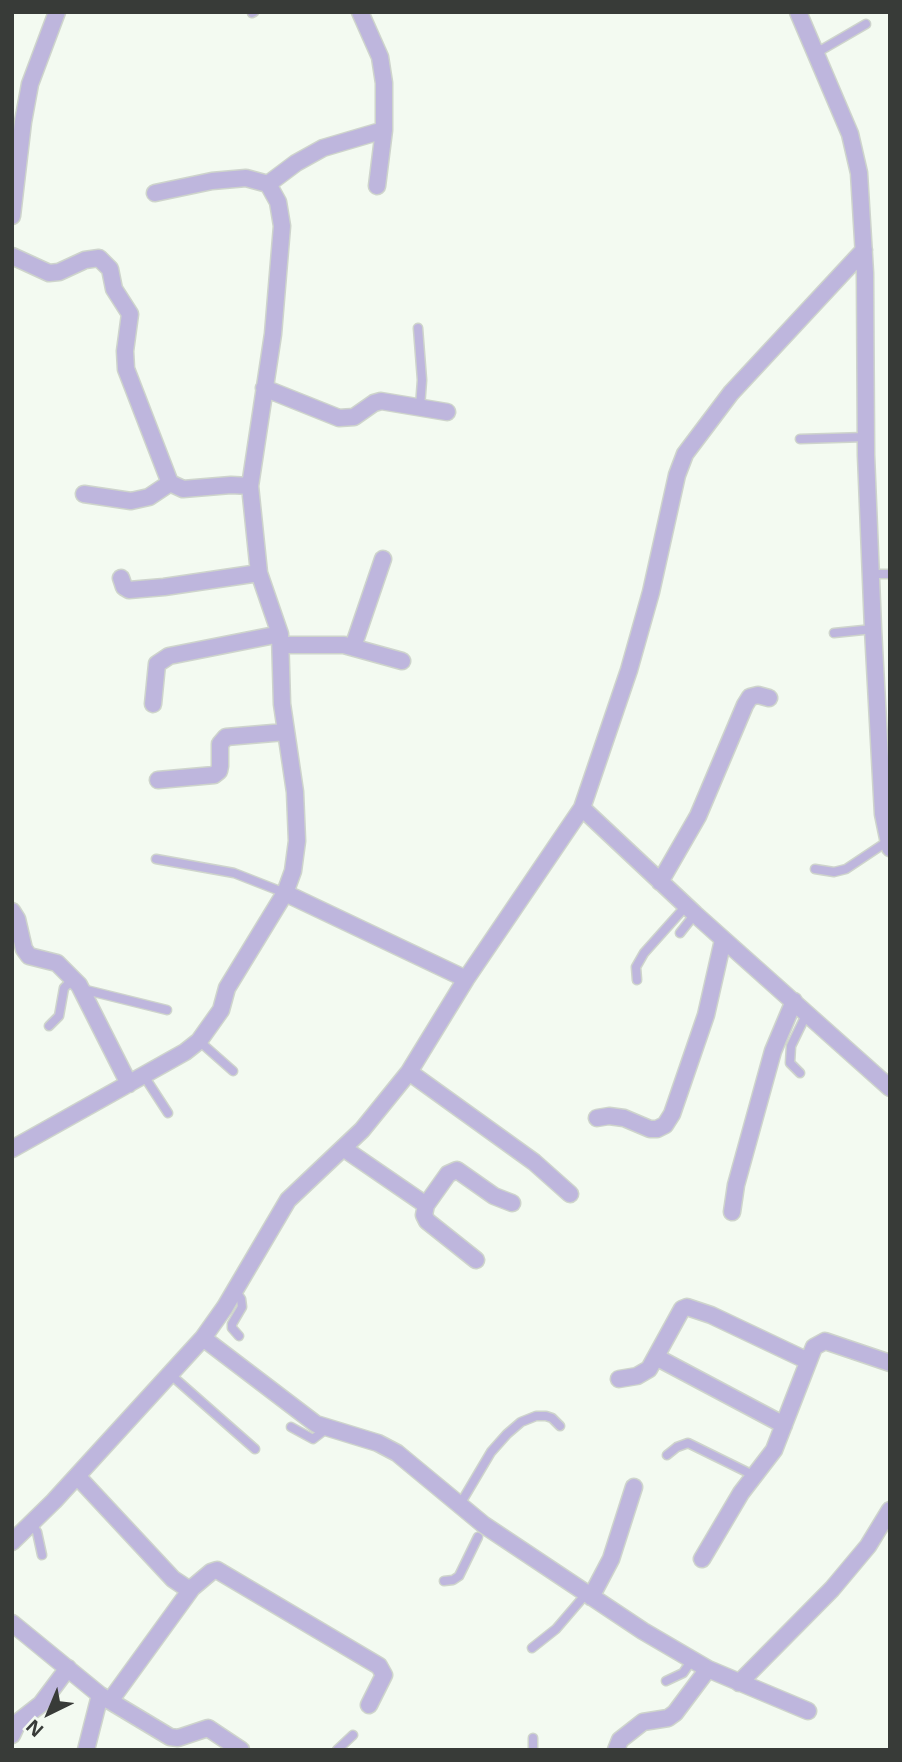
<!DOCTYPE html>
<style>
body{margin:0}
#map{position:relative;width:902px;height:1762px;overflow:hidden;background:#f3faf1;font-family:"Open Sans",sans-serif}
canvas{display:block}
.frame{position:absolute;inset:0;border:14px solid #383b38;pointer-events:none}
.north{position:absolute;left:14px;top:1678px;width:70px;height:70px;-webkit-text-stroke:5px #f3faf1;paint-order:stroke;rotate:223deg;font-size:19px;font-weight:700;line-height:28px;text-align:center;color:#383b38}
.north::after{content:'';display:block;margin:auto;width:24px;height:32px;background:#383b38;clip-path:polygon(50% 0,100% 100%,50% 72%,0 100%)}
</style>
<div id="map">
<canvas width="902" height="1762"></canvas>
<div class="frame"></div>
<div class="north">N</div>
</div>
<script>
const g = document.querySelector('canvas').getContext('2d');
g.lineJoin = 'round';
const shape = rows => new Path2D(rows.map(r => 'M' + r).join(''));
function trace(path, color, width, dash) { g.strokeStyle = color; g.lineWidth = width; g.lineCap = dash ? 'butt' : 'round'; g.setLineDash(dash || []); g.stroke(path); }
const lane = shape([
 [252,13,254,12],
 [816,53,866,24],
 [418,328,422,380,420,407],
 [800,439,866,437],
 [871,574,890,574],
 [834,633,873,629],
 [156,859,234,873,285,893],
 [815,869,834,872,846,869,888,841],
 [680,933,695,914],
 [637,980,636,967,644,953,686,906],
 [82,989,167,1010],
 [49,1026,59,1016,64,988,74,978],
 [199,1041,233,1071],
 [800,1073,790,1063,791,1046,807,1013],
 [144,1076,168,1113],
 [235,1290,241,1299,242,1307,232,1324,232,1328,239,1336],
 [171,1375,255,1449],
 [291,1427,313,1439,326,1429],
 [667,1455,677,1447,688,1443,755,1476],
 [459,1506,491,1452,507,1434,521,1422,536,1416,546,1416,552,1418,560,1426],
 [31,1523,37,1532,42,1555],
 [444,1581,453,1580,459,1576,478,1537],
 [532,1648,556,1629,586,1594],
 [666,1681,683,1673,692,1660],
 [337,1750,353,1735],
 [533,1750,533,1738]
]);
const street = shape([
 [360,12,380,57,384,83,384,130,377,186],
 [798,12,850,134,859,173,865,273,866,455,873,629,883,814,890,848],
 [268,184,296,163,323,148,384,130],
 [155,193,212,181,246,178,268,184,278,202,282,226,273,334,250,486],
 [12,216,23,122,30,84,57,12],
 [12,256,49,273,59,272,85,260,99,258,110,269,114,289,130,314,125,351,126,369,170,483,183,489,231,485,250,486,259,573,280,634,282,704,295,792,297,841,293,871,285,893,227,988,221,1010,199,1041,185,1052,12,1149],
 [264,388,339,418,354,417,374,403,381,401,447,412],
 [84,494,131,501,149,497,170,483],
 [121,578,124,587,129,590,164,587,259,573],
 [281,645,344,645,402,661],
 [353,647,383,559],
 [153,704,157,664,169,656,280,634],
 [158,780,214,775,219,771,220,766,220,744,226,737,285,732],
 [582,808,695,914,890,1088],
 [660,882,698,816,745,705,750,697,758,695,769,698],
 [285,893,466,979],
 [12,911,17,919,24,949,29,956,57,963,79,985,129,1084],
 [409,1072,534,1162,570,1194],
 [597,1118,609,1116,624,1118,650,1129,657,1129,665,1125,672,1114,706,1015,723,940],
 [343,1148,426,1205,448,1174,457,1170,494,1196,512,1203],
 [426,1205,424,1215,427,1221,476,1260],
 [732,1212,736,1185,773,1051,794,1001],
 [203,1338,316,1424,378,1443,397,1453,484,1525,643,1631,708,1669,808,1711],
 [656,1357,784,1425],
 [619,1379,637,1376,649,1369,682,1309,687,1307,711,1315,808,1361],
 [77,1476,173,1579,185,1587,192,1588,211,1572,217,1570,379,1666,384,1675,369,1705],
 [12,1542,54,1501,203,1338,225,1307,288,1200,362,1130,409,1072,466,979,582,808,629,670,651,592,677,475,685,454,731,393,864,250],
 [702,1559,741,1493,774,1450,814,1347,825,1341,890,1363],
 [591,1597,611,1559,634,1487],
 [12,1623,100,1695,170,1737,178,1738,208,1728,241,1750],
 [739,1683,832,1589,868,1546,890,1510],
 [110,1701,192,1588],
 [12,1735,18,1722,41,1704,68,1668],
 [86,1750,100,1695],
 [616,1750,620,1740,643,1722,668,1718,675,1713,708,1669]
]);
trace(lane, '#ced4cc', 11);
trace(street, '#ced4cc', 19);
trace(lane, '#beb6dd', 8);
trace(street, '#beb6dd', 16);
</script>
